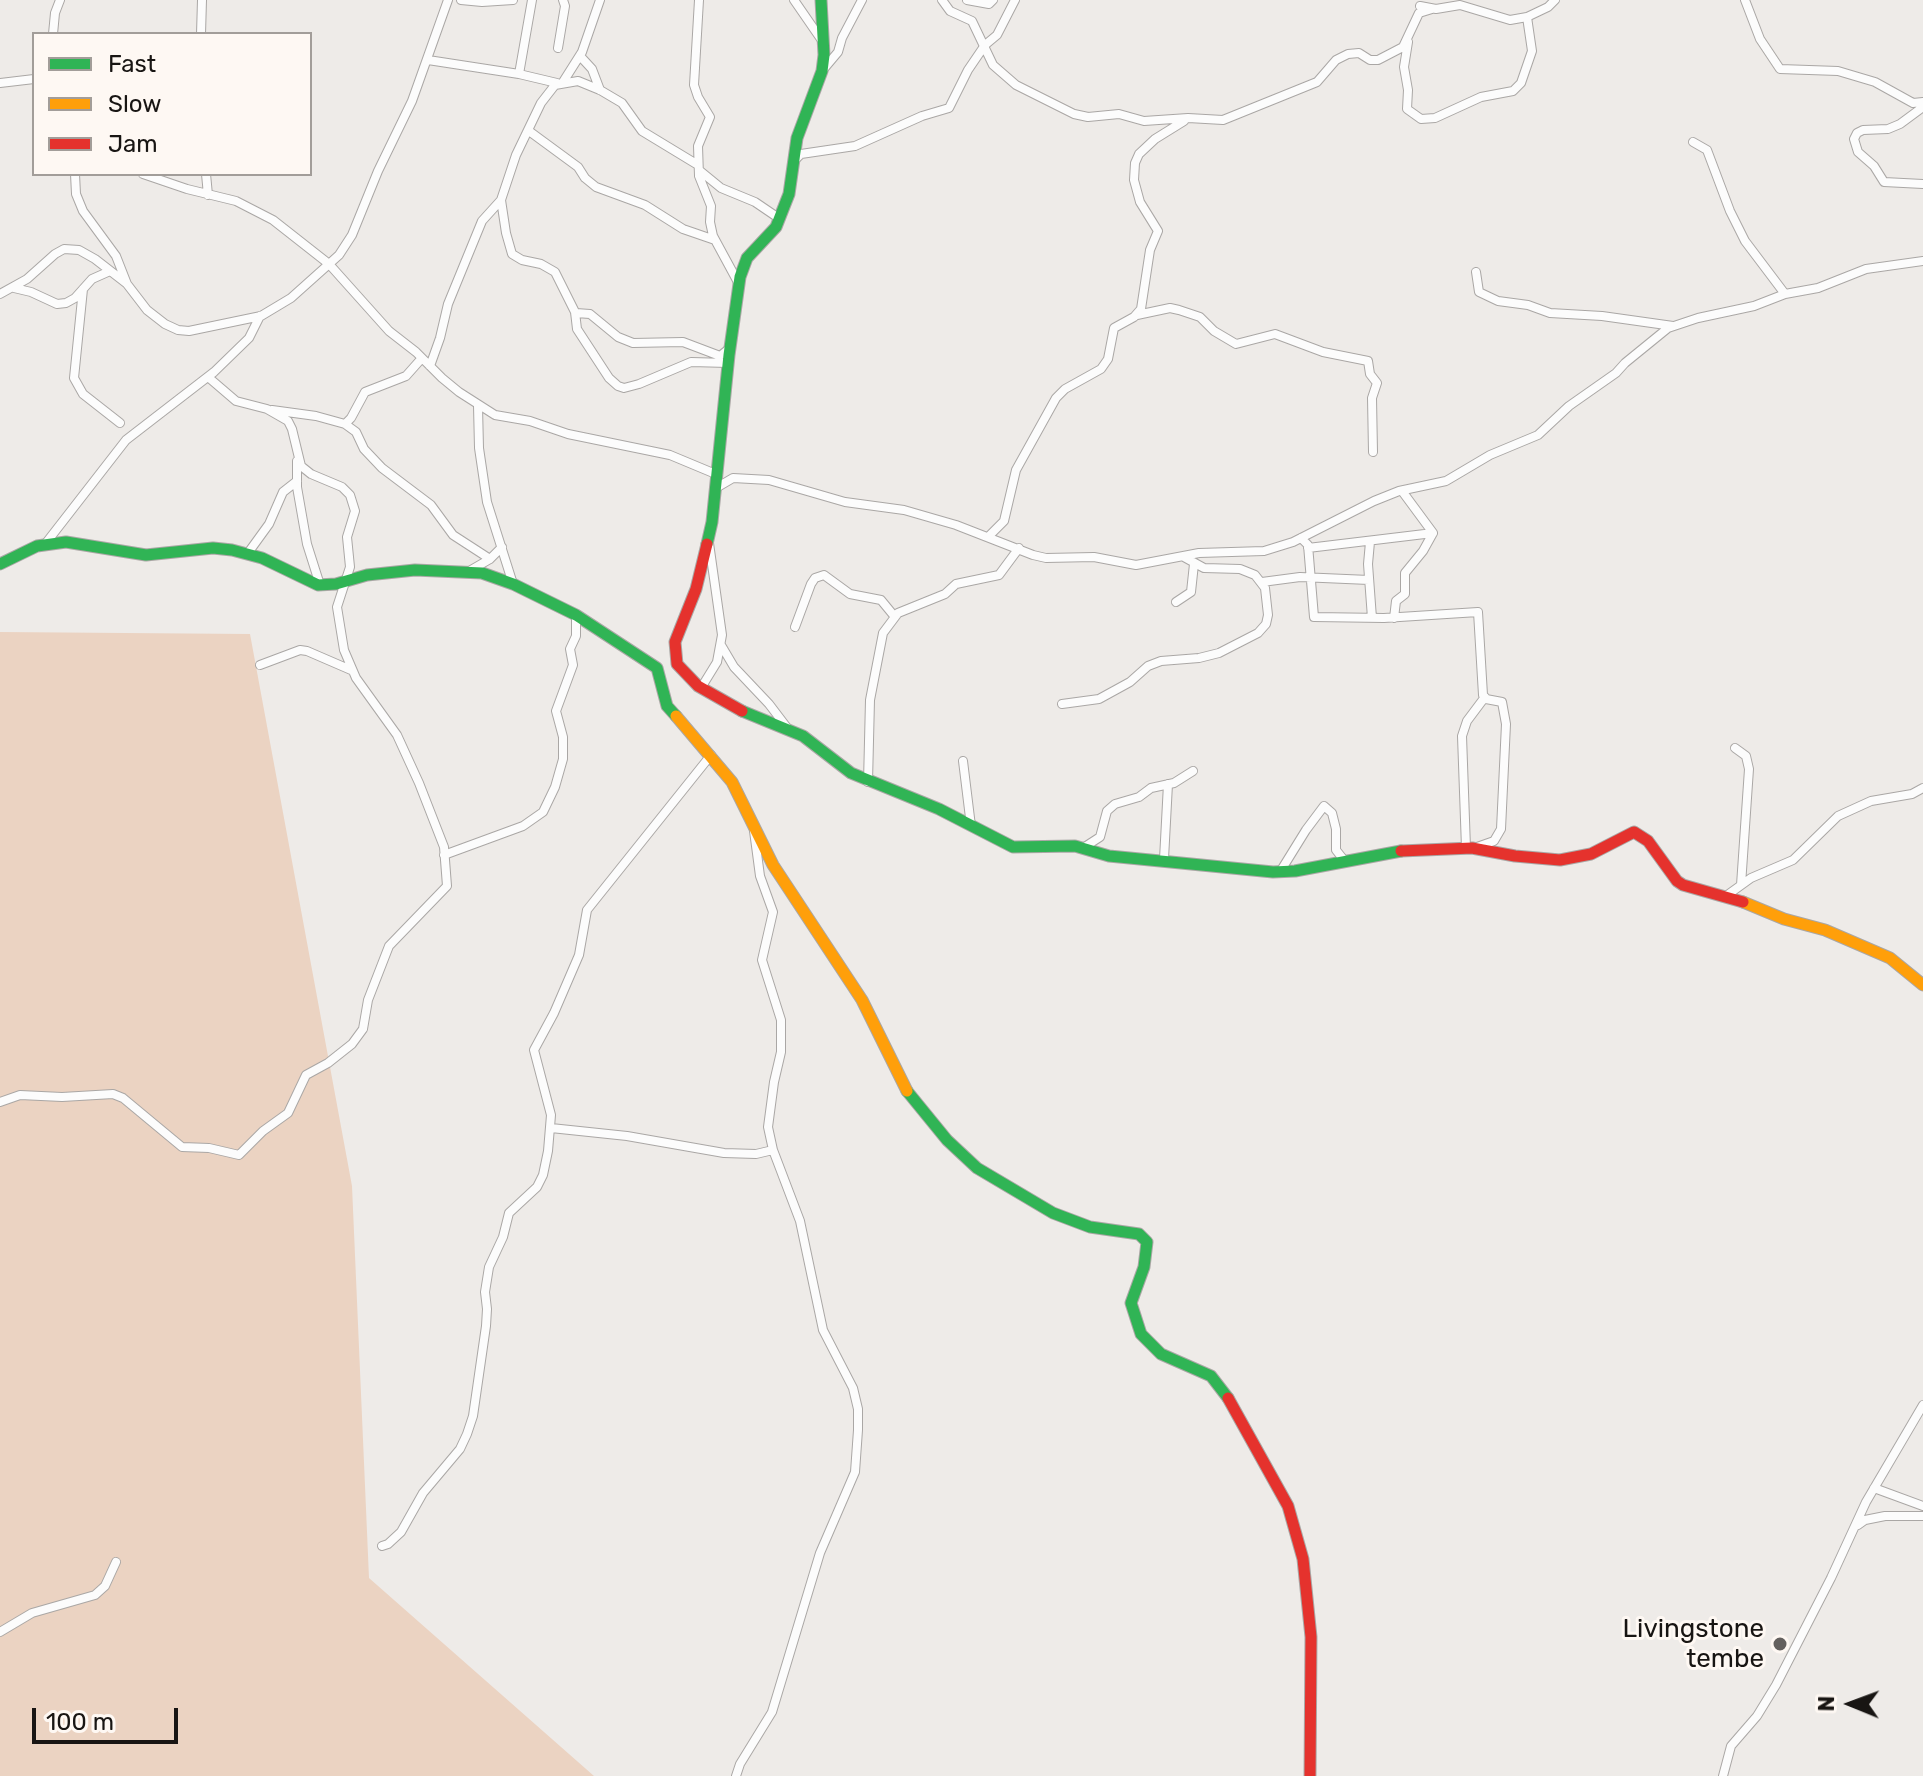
<!DOCTYPE html>
<style>
body{margin:0}
#map{position:relative;width:1923px;height:1776px;overflow:hidden;background:#eeebe8;font-family:Rubik,sans-serif}
canvas{display:block}
.legend{position:absolute;left:32px;top:32px;width:280px;height:144px;box-sizing:border-box;background:#fef8f3;border:2px solid #a29d99;margin:0;padding:10px 14px;list-style:none;font-size:24px;color:#181513}
.legend li{display:flex;align-items:center;gap:16px;height:40px}
.legend b{width:40px;border:2px solid #a29d99}
.north{position:absolute;left:1811px;top:1664px;width:80px;height:80px;-webkit-text-stroke:6px #fef8f3;paint-order:stroke;rotate:271deg;font-size:22px;font-weight:700;line-height:32px;text-align:center;color:#181513}
.north::after{content:'';display:block;margin:auto;width:28px;height:36px;background:#181513;clip-path:polygon(50% 0,100% 100%,50% 72%,0 100%)}
.scale{position:absolute;left:32px;top:1708px;width:146px;height:36px;box-sizing:border-box;border:4px solid #181513;border-top:0;padding-left:10px;font-size:24px;line-height:28px;white-space:nowrap;color:#181513;-webkit-text-stroke:6px #fef8f3;paint-order:stroke}
</style>
<div id="map">
<canvas width="1923" height="1776"></canvas>
<ul class="legend">
<li><b style="height:10px;background:#30b455"></b>Fast</li>
<li><b style="height:10px;background:#ff9f0a"></b>Slow</li>
<li><b style="height:10px;background:#e5322d"></b>Jam</li>
</ul>
<div class="north">N</div>
<div class="scale">100 m</div>
</div>
<script>
const g = document.querySelector('canvas').getContext('2d');
g.lineJoin = 'round';
function paint(path, color) { g.fillStyle = color; g.fill(path, 'evenodd'); }
const shape = rows => new Path2D(rows.map(r => 'M' + r).join(''));
function trace(path, color, width, dash) { g.strokeStyle = color; g.lineWidth = width; g.lineCap = dash ? 'butt' : 'round'; g.setLineDash(dash || []); g.stroke(path); }
function drawText(font, color, halo, rows, align = 'center') {
  g.font = font + ' Rubik,sans-serif'; g.lineWidth = 6; g.setLineDash([]); g.textBaseline = 'middle'; g.strokeStyle = halo; g.fillStyle = color; for (const [text, x, y, turn = 0] of rows) {
    g.save(); g.translate(x, y); g.rotate((+turn || 0) * Math.PI / 180); g.textAlign = isNaN(turn) ? turn : align; if (halo) g.strokeText(text, 0, 0); g.fillText(text, 0, 0); g.restore();
  }
}
const green = shape([
 [0,632,250,634,352,1186,369,1578,594,1776,0,1776]
]);
const street = shape([
 [461,0,482,2,513,0],
 [699,0,694,85,698,97,710,117,698,146,699,176,711,206,710,222,713,236,739,284],
 [794,0,823,42],
 [942,0,950,11,972,21,993,65,1016,85,1074,114,1088,117,1119,114,1144,121,1188,118,1223,120,1317,82,1336,60,1348,54,1359,53,1370,60,1378,60,1403,47,1419,13,1432,9],
 [967,0,989,4,993,0],
 [1745,0,1760,39,1780,69,1838,71,1875,82,1913,103,1923,102],
 [1420,6,1436,9,1460,5,1510,20,1527,17,1548,7,1555,0],
 [53,34,55,13,60,0],
 [201,34,202,0],
 [1408,42,1404,67,1408,90,1407,109,1421,119,1435,118,1481,97,1513,91,1521,83,1532,51,1527,17],
 [558,48,565,6,563,0],
 [580,56,592,69,600,90],
 [428,60,519,74,557,83],
 [822,71,838,52,842,38,862,0],
 [519,74,532,0],
 [563,82,582,52,600,0],
 [0,83,34,79],
 [1923,107,1900,124,1888,129,1863,130,1857,133,1854,139,1858,152,1874,166,1884,182,1923,184],
 [529,131,578,167,585,178,596,187,645,205,683,229,715,240],
 [1693,142,1707,150,1730,211,1745,241,1785,294],
 [793,162,801,154,855,146,922,116,949,108,968,70,985,45,997,35,1015,0],
 [699,170,721,188,755,202,780,219],
 [75,174,76,194,83,211,116,256,127,284,147,310,165,324,178,330,189,331,261,316,291,298,329,264,339,255,352,235,378,171,412,101,448,0],
 [143,174,187,189,236,201,273,220,329,264,389,331,416,352,442,378,459,392,495,415,530,421,568,434,670,455,718,475],
 [206,174,208,195],
 [501,200,506,233,512,254,522,260,541,264,555,272,575,312,577,329,609,378,618,386,624,388,639,384,691,362,728,363],
 [1476,272,1479,292,1498,301,1528,305,1550,313,1602,316,1673,326],
 [14,288,31,292,57,304,66,303,75,298,92,279,110,271],
 [83,289,74,378,83,394,120,423],
 [0,294,27,279,55,254,64,249,79,250,95,259,126,283],
 [576,313,590,314,618,337,633,343,683,342,720,356,730,348],
 [1137,315,1170,308,1179,310,1200,317,1214,331,1236,344,1275,334,1323,352,1368,361,1370,374,1377,383,1372,398,1373,452],
 [430,366,440,338,448,304,482,221,501,200,516,155,541,103,555,85,578,81,600,90,622,103,642,131,698,165],
 [478,406,479,448,487,502,513,584],
 [272,410,316,416,345,424,356,432,364,449,382,468,431,505,453,535,490,559],
 [345,424,351,418,365,392,406,376,422,358],
 [297,461,297,487,307,544,320,585],
 [716,488,733,478,769,480,845,502,904,510,956,525,1033,555,1046,558,1094,557,1136,565,1199,553,1264,551,1293,542,1374,501,1399,491,1446,481,1490,455,1538,435,1569,406,1616,373,1625,363,1668,328,1698,318,1754,306,1785,294,1818,288,1866,269,1923,261],
 [988,537,1004,521,1016,470,1056,398,1065,389,1101,369,1108,359,1114,328,1134,317,1141,309,1150,250,1158,231,1140,202,1134,180,1135,163,1139,154,1155,139,1184,121],
 [1301,538,1308,545,1314,617,1384,618,1478,612,1483,695,1486,699,1502,702,1506,724,1501,829,1494,841,1477,847],
 [1370,542,1368,564,1372,618],
 [46,543,126,440,214,372,249,338,260,316],
 [1308,548,1433,533],
 [248,553,269,524,283,492,297,481],
 [471,570,490,559,502,547],
 [1262,582,1300,577,1369,580],
 [1176,602,1191,592,1194,564],
 [1394,618,1396,601,1405,594,1405,573,1423,551,1433,533,1402,491],
 [795,627,811,584,815,578,824,575,850,594,881,600,895,617],
 [721,645,734,667,769,704,788,729],
 [260,665,300,650,307,651,351,670],
 [701,688,717,662,722,635,709,543],
 [1062,704,1099,699,1130,682,1148,666,1161,661,1199,658,1219,653,1258,633,1266,624,1268,615,1265,588,1255,575,1240,569,1204,568,1184,557],
 [1735,748,1746,756,1749,769,1741,885],
 [963,761,971,826],
 [868,782,870,700,883,633,898,613,945,594,956,584,999,575,1019,548],
 [1083,848,1100,837,1107,811,1115,804,1139,797,1151,788,1174,783,1193,771],
 [1466,848,1462,736,1467,721,1485,697],
 [444,855,523,826,543,812,555,787,563,759,563,737,556,711,573,665,570,649,576,636,576,615],
 [1164,859,1168,784],
 [1280,872,1306,830,1324,806,1332,813,1336,829,1336,850,1344,860],
 [1726,896,1751,878,1793,860,1838,816,1871,801,1912,794,1923,788],
 [0,1102,20,1095,62,1097,113,1094,123,1098,182,1147,209,1148,239,1155,263,1131,288,1113,306,1075,328,1063,352,1044,363,1029,368,1000,389,946,447,886,444,847,419,783,397,735,356,678,344,650,337,607,350,567,347,537,355,511,350,495,342,487,311,474,301,466,292,429,288,421,267,409,236,401,208,377],
 [551,1128,627,1136,724,1153,756,1154,773,1150],
 [1874,1488,1923,1506],
 [1858,1525,1865,1520,1885,1516,1923,1516],
 [382,1546,388,1544,401,1532,423,1493,460,1449,467,1434,473,1416,486,1326,487,1309,485,1292,489,1267,503,1237,509,1213,537,1187,543,1175,548,1151,551,1115,534,1050,554,1013,579,955,587,910,711,755],
 [0,1632,32,1613,95,1595,105,1586,116,1562],
 [736,1776,740,1764,772,1712,820,1553,855,1472,858,1430,858,1409,853,1388,823,1330,800,1221,773,1150,768,1127,774,1082,781,1052,781,1020,762,960,773,912,760,876,754,831],
 [1723,1776,1731,1746,1757,1716,1776,1685,1831,1578,1866,1502,1923,1405]
]);
const fast = shape([
 [707,544,712,522,729,355,740,277,747,258,776,227,789,194,797,138,822,71,824,55,821,0],
 [0,564,37,546,66,542,146,555,213,548,232,550,262,558,318,585,336,584,367,575,415,570,482,573,513,584,576,615,657,668,667,706,676,716],
 [742,711,803,736,851,773,939,809,1013,847,1075,846,1109,856,1273,872,1295,871,1401,851],
 [907,1091,947,1140,977,1168,1053,1213,1090,1227,1139,1234,1147,1242,1144,1267,1131,1303,1141,1334,1161,1354,1211,1376,1228,1398]
]);
const slow = shape([
 [676,716,732,782,773,865,862,1000,907,1091],
 [1743,902,1784,919,1825,930,1890,958,1923,985]
]);
const jam = shape([
 [707,544,696,589,675,642,677,664,698,686,742,711],
 [1401,851,1472,848,1515,856,1560,860,1591,854,1634,832,1648,841,1677,881,1683,885,1743,902],
 [1228,1398,1288,1506,1303,1559,1311,1637,1310,1776]
]);
const markers = [
 [1780,1644,8,"#63605e"]
];
const poiNames = [
 ["Livingstone",1764,1629],
 ["tembe",1764,1659]
];
paint(green, '#ebd3c2');
trace(street, '#aaa7a5', 10);
trace(fast, '#aaa7a5', 13);
trace(slow, '#aaa7a5', 13);
trace(jam, '#aaa7a5', 13);
trace(street, '#fcfcfc', 8);
trace(fast, '#30b455', 11);
trace(slow, '#ff9f0a', 11);
trace(jam, '#e5322d', 11);
for (const [x, y, r, color] of markers) { const dot = new Path2D(); dot.arc(x, y, r, 0, 2 * Math.PI); g.fillStyle = color; g.fill(dot); trace(dot, '#fef8f3', 3); }
drawText('26px', '#181513', '#fef8f3', poiNames, 'right');
</script>
